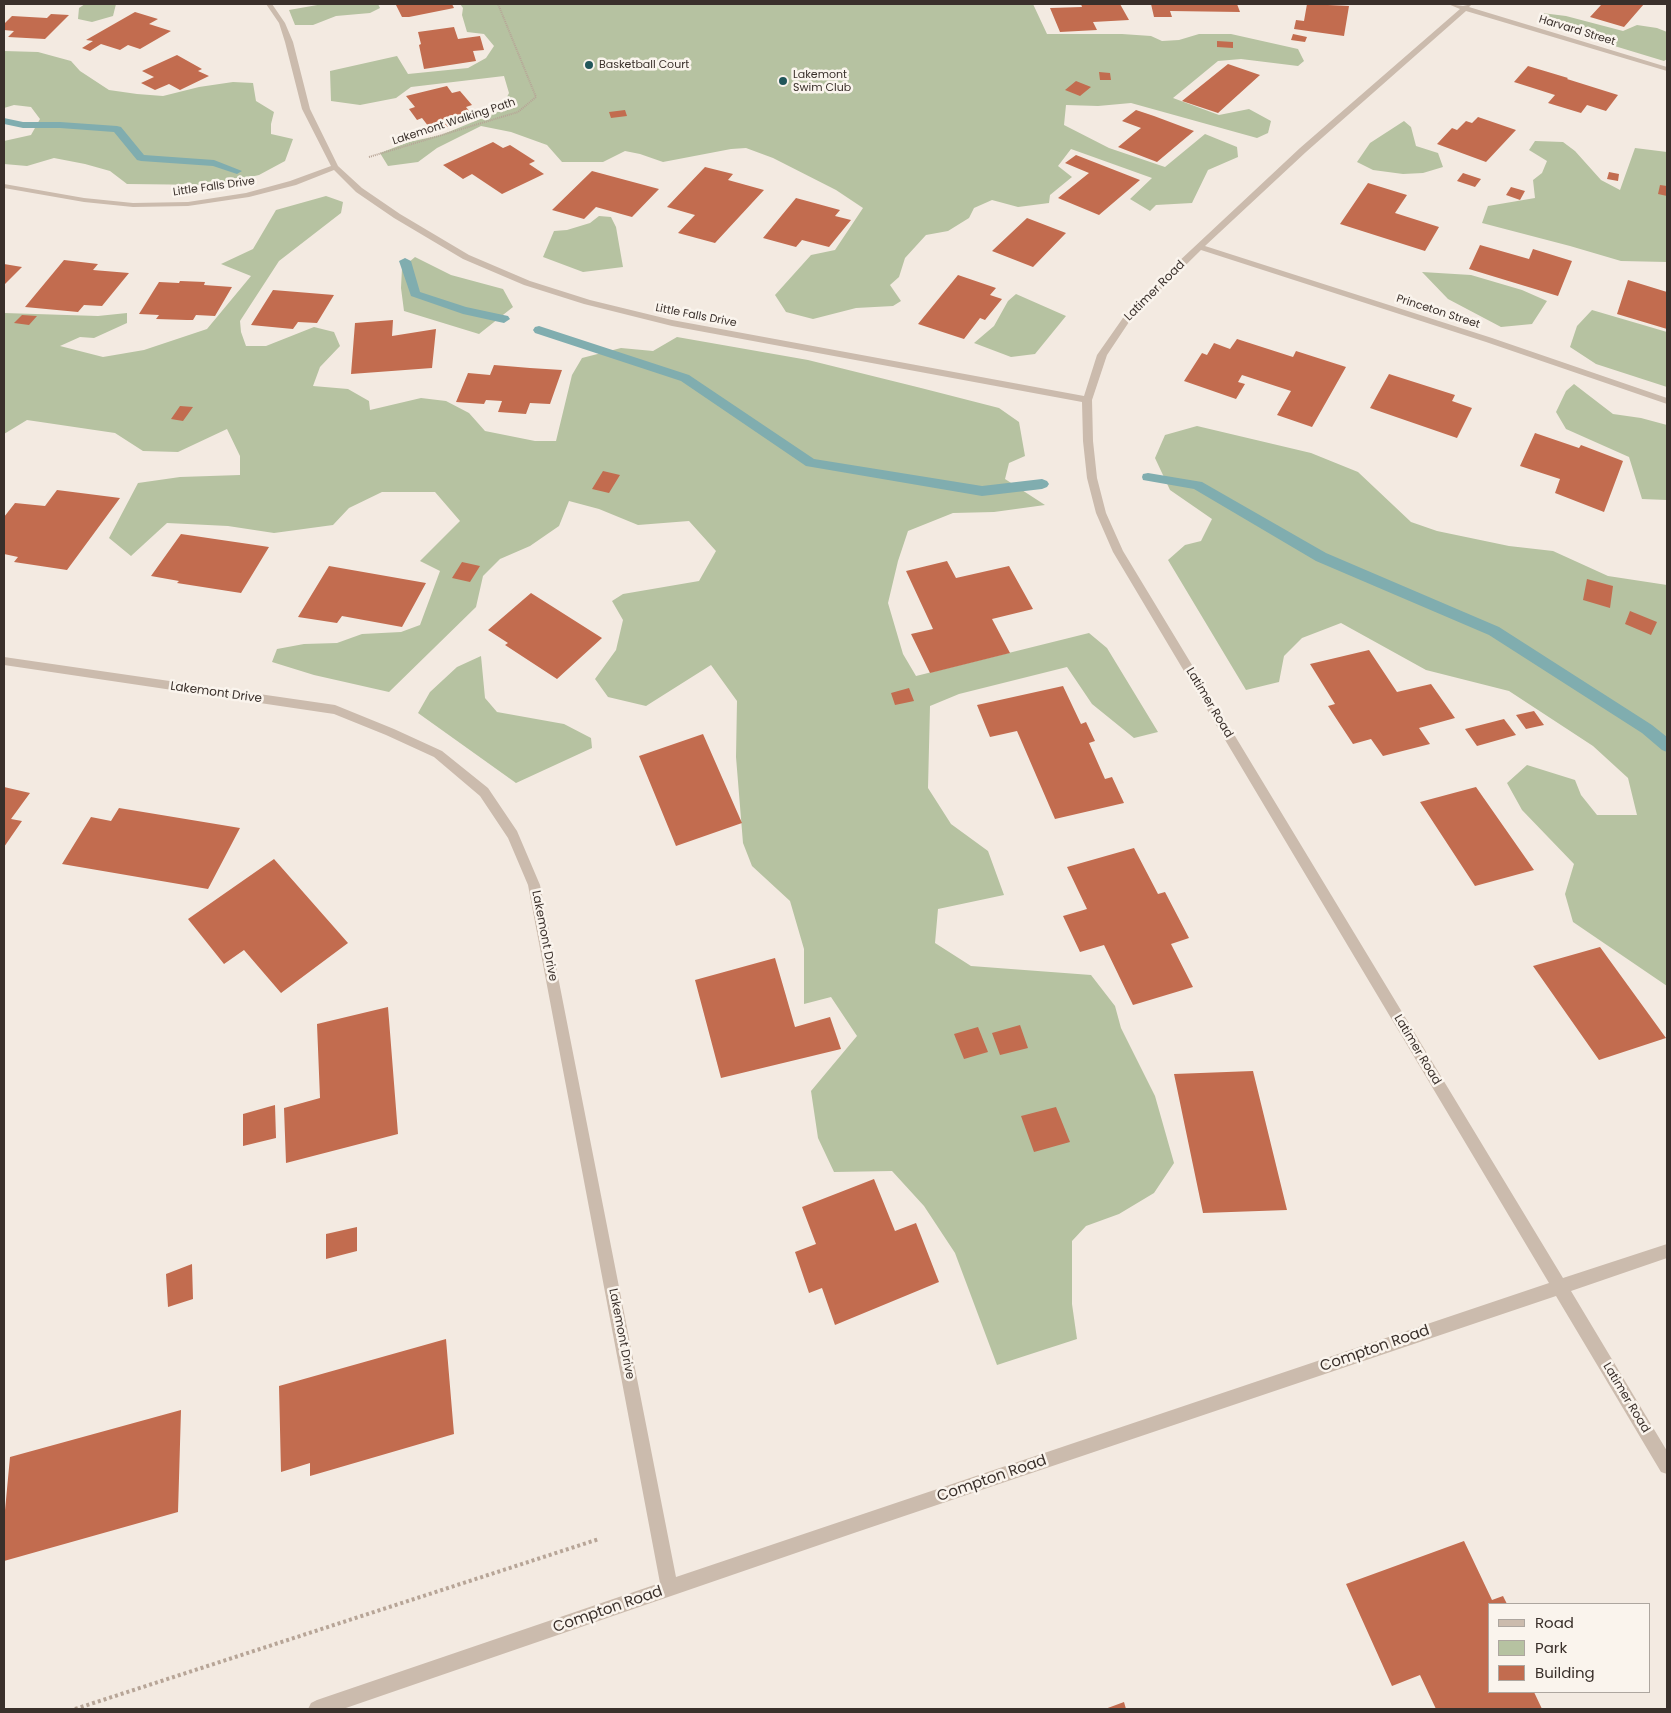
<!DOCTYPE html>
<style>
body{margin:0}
#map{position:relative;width:1671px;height:1713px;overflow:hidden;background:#f3eae1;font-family:Poppins,sans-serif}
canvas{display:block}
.frame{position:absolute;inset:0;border:5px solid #3a302b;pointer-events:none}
.legend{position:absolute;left:1488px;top:1603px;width:162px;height:90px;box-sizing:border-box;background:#faf4ed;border:1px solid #ada69f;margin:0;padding:6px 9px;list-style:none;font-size:15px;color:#3a302b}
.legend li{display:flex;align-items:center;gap:10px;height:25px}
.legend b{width:25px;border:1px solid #ada69f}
</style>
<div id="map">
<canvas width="1671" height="1713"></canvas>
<div class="frame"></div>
<ul class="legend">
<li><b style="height:6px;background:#cbbbad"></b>Road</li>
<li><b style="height:14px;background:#b6c2a1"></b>Park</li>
<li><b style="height:14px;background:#c26c4f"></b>Building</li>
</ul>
</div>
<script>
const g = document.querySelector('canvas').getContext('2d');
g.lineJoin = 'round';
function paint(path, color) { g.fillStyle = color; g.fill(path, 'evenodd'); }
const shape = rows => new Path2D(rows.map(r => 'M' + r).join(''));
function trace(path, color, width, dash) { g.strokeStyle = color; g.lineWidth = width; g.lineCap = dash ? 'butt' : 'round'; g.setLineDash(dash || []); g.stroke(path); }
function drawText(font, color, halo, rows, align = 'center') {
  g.font = font + ' Poppins,sans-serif'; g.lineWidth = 5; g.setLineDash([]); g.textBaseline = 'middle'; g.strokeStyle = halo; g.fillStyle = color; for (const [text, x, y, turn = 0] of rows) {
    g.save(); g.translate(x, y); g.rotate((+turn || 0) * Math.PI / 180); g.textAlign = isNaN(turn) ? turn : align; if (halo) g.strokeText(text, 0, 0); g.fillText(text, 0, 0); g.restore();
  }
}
const green = shape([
 [85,4,116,4,113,16,92,22,78,19,79,8],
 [323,4,378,4,380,8,370,13,336,16,313,25,295,25,289,10],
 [460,4,1033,4,1047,34,1122,34,1151,36,1162,41,1179,40,1199,34,1231,34,1298,49,1304,61,1298,66,1241,59,1218,61,1173,98,1219,115,1249,109,1271,121,1268,133,1257,138,1131,103,1098,106,1066,105,1064,125,1109,148,1165,167,1205,134,1237,147,1238,157,1208,170,1192,203,1156,205,1150,211,1130,199,1152,178,1071,149,1058,166,1072,177,1050,195,1049,203,1018,207,992,200,974,208,969,218,948,231,926,235,905,258,899,277,890,285,901,301,893,306,856,308,813,319,786,312,775,295,811,255,835,250,863,208,836,190,773,158,746,148,731,149,663,162,640,154,625,151,603,162,562,162,547,145,511,132,481,126,437,148,418,162,388,166,380,153,409,142,441,135,500,111,509,93,504,76,411,87,396,98,360,105,331,101,330,71,397,56,408,74,468,68,486,58,494,46,484,34,467,32,462,15,463,8],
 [1542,13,1566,16,1623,31,1637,25,1657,28,1667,32,1667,59,1664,61,1542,24],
 [4,51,38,52,71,61,80,71,109,90,137,94,163,96,199,87,233,82,253,83,256,101,274,112,271,124,271,134,293,139,285,161,259,175,215,185,127,184,110,171,85,164,54,158,27,166,4,164,4,141,31,135,40,119,31,107,14,105,4,108],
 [1404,121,1411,127,1416,146,1438,153,1443,167,1423,173,1403,174,1373,170,1357,162,1370,143],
 [1535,141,1563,142,1575,151,1601,180,1620,190,1635,148,1667,152,1667,262,1621,261,1570,246,1482,223,1488,206,1535,198,1533,180,1542,173,1547,161,1529,150],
 [326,196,343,202,341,213,279,261,240,321,241,332,246,346,266,346,314,327,334,332,340,346,320,367,313,386,348,389,369,401,370,410,421,398,446,401,469,413,485,431,535,441,556,441,572,375,582,358,621,348,653,351,677,337,808,360,921,388,999,408,1019,422,1025,456,1009,463,1005,479,1045,505,994,512,953,513,908,531,898,561,888,603,903,654,916,676,1089,633,1107,648,1158,732,1134,738,1092,704,1067,667,959,694,930,706,928,788,951,824,988,851,1004,895,938,909,935,943,971,966,1091,975,1115,1006,1121,1028,1155,1096,1174,1163,1154,1193,1119,1214,1086,1226,1072,1241,1072,1304,1077,1339,997,1365,955,1253,924,1206,892,1171,834,1172,818,1138,811,1091,857,1036,831,997,804,1004,804,949,790,901,752,866,743,843,736,757,737,701,711,665,646,706,608,697,595,679,616,650,623,620,612,601,623,594,699,581,716,551,689,521,638,525,599,509,569,501,559,526,530,546,500,559,483,576,476,607,389,692,314,675,272,662,277,649,304,644,337,643,362,634,401,632,420,625,440,571,420,561,460,521,435,492,382,492,349,508,333,525,274,533,228,526,167,523,131,556,109,538,138,483,180,477,240,475,240,456,227,429,178,452,143,451,115,433,27,420,4,434,4,313,98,316,127,313,127,323,94,338,80,337,60,346,103,357,144,350,207,329,251,276,221,264,253,249,276,210],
 [599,216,611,217,616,227,623,267,583,272,543,257,554,231,567,230,590,223],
 [415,257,451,275,503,289,513,307,479,334,404,311,401,288,402,268],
 [1422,272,1471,275,1522,290,1547,301,1532,324,1501,327,1448,299],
 [1016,294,1066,316,1035,354,1011,357,974,343,994,326,1008,301],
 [1592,310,1667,332,1667,387,1596,364,1570,347,1577,326],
 [1574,384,1613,414,1641,418,1667,425,1667,500,1642,499,1629,457,1566,429,1556,412,1566,391],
 [1197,426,1311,453,1358,472,1411,522,1437,531,1509,546,1553,551,1608,576,1667,585,1667,986,1573,922,1565,894,1574,864,1522,810,1507,783,1527,765,1575,780,1581,795,1597,815,1637,815,1628,778,1593,746,1509,691,1426,670,1341,623,1302,638,1284,656,1279,682,1246,690,1168,560,1185,545,1201,541,1212,519,1170,490,1155,458,1165,435],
 [481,656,485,698,497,712,564,724,591,738,592,748,516,783,418,713,430,692,457,667]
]);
const stream = shape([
 [4,118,23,122,60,122,117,126,121,127,144,155,214,160,242,171,237,174,213,166,141,161,137,160,114,132,60,128,23,128,4,124,4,118],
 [405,258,411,261,420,292,466,307,508,316,510,319,504,323,463,314,411,296,399,261,405,258],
 [539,326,689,375,814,459,982,486,1042,479,1047,481,1049,484,1047,487,1042,489,982,496,806,466,681,381,535,333,533,330,535,327,539,326],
 [1148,473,1202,482,1326,553,1499,627,1652,725,1667,737,1667,752,1662,750,1642,733,1489,635,1316,561,1194,489,1143,480,1142,477,1143,474,1148,473]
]);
const building = shape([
 [400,4,452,4,454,8,409,17,402,17,396,5],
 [1081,4,1120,4,1129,20,1093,22,1097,30,1060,32,1050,8,1082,7],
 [1151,4,1237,4,1240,12,1170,11,1172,17,1154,17],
 [1307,4,1349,6,1344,36,1294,29,1296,20,1304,21],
 [1598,4,1644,4,1624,27,1590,17,1601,5],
 [135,12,158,19,149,24,171,31,140,49,128,45,120,50,101,44,90,51,82,48,93,41,86,40],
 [51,14,69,15,45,39,8,37,14,31,4,30,4,24,12,16,47,18],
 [454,27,458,39,480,36,484,50,473,51,476,61,424,69,419,45,421,44,418,32],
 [1293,34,1307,37,1305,42,1291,40],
 [1217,41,1233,42,1233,48,1217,47],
 [177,55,202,69,198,71,209,76,180,90,169,84,155,90,141,83,154,77,142,71],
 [1228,64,1260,75,1218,113,1182,101],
 [1528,66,1568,78,1567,79,1618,95,1606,111,1587,105,1581,113,1548,103,1555,95,1514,82],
 [1099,72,1110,73,1111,80,1100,80],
 [1076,81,1091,87,1080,96,1065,90],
 [447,86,452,93,460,91,472,105,466,107,470,112,463,114,469,121,432,131,422,118,417,120,409,109,415,107,406,96],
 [625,110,627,116,611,118,609,112],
 [1136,110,1154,116,1194,131,1157,162,1118,147,1141,128,1122,121],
 [1478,117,1516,130,1486,162,1437,144,1452,128,1457,130,1466,121,1472,123],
 [493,142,503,148,510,145,535,161,529,164,544,174,502,194,472,174,463,179,443,165],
 [1076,155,1140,180,1099,215,1058,198,1089,173,1065,163],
 [705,167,733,174,728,180,764,190,715,243,678,233,695,215,667,207],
 [592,171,659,189,632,217,596,207,584,219,552,210],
 [1609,172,1619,174,1618,181,1607,179],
 [1463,173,1481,179,1475,187,1457,181],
 [1368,183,1407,195,1395,213,1439,227,1425,251,1340,224],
 [1660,185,1667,186,1667,196,1658,194],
 [1511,187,1525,191,1520,200,1506,195],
 [796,198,840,210,835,216,851,220,829,247,802,240,796,247,763,238],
 [1027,218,1066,233,1033,267,992,251],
 [1480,245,1529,259,1533,249,1572,261,1558,296,1469,269],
 [64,260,98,264,93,270,129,273,102,306,84,305,78,312,25,307],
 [4,264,22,267,4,285],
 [958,275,996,288,990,295,1002,299,985,320,980,318,964,339,918,324],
 [1628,280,1667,292,1667,329,1617,314],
 [180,281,205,282,204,285,232,287,215,316,196,315,193,320,187,320,156,319,159,315,139,314,159,282,179,283],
 [273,290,334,295,317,323,298,322,293,329,251,325],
 [22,315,37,316,29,325,14,323],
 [393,320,392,336,436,329,432,368,351,374,355,323],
 [1237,339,1293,357,1296,351,1346,367,1312,427,1277,415,1291,391,1242,375,1238,382,1245,384,1236,399,1184,381,1202,353,1207,355,1214,343,1230,349],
 [494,365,530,368,562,370,550,404,530,403,526,414,498,412,502,401,486,400,484,404,456,402,468,373,490,375],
 [1389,374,1455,395,1452,401,1472,408,1457,438,1370,408],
 [180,406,193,407,183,421,171,419],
 [1535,433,1579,448,1581,445,1623,461,1604,512,1555,493,1560,479,1520,466],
 [603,471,620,475,609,493,592,489],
 [57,490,120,498,67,570,14,562,18,557,4,554,4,517,15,503,45,506],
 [181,534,269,547,241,593,177,583,179,581,151,576],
 [947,561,956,578,1009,566,1033,609,992,619,1010,653,930,673,911,634,933,629,906,571],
 [462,562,480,566,470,582,452,578],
 [329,566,426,583,402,627,342,616,337,623,298,617],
 [1587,579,1613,586,1610,608,1583,600],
 [531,593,602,638,557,679,505,645,508,643,488,630],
 [1630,611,1657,622,1651,635,1625,624],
 [1369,650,1397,692,1431,684,1455,718,1419,728,1430,744,1383,756,1371,739,1353,744,1328,706,1335,704,1310,664],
 [1063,686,1081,724,1086,722,1095,741,1089,743,1105,779,1112,777,1124,803,1055,819,1017,731,990,737,977,705],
 [909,688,914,701,895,705,891,693],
 [1534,711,1544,725,1526,729,1516,715],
 [1504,719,1516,735,1477,746,1465,729],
 [703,734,742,823,676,846,639,756],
 [4,787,30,793,11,819,22,821,4,847],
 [1476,787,1534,870,1475,886,1420,802],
 [119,808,240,828,208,889,62,864,91,817,111,821],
 [1134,848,1158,894,1165,892,1189,938,1171,944,1193,987,1133,1005,1104,945,1080,952,1063,916,1087,909,1067,867],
 [274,859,348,943,281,993,244,950,224,964,188,919],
 [1600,947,1666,1038,1599,1060,1533,966],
 [775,958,795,1027,830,1017,841,1049,721,1078,695,980],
 [388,1007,398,1134,286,1163,284,1108,320,1098,317,1024],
 [1020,1025,1028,1048,1000,1055,992,1033],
 [978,1027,988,1052,964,1059,954,1034],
 [1253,1071,1287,1210,1203,1213,1174,1074],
 [275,1105,276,1138,243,1146,243,1114],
 [1056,1107,1070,1142,1034,1152,1021,1116],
 [874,1179,895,1231,916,1223,939,1282,835,1325,822,1288,809,1293,795,1252,816,1244,802,1207],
 [357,1227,357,1251,326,1259,326,1234],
 [192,1264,193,1299,168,1307,166,1274],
 [446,1339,454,1434,310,1476,310,1463,281,1472,279,1386],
 [181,1410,178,1512,4,1561,4,1521,10,1457],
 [1464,1541,1492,1600,1503,1596,1507,1604,1490,1604,1490,1692,1534,1692,1542,1709,1436,1709,1420,1675,1392,1686,1346,1584],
 [1124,1702,1126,1709,1105,1709]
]);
const pathFar1 = shape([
 [369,157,518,112,536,97,498,4]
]);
const path = shape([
 [75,1709,599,1539]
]);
const minor = shape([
 [266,4,272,4,285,23,293,42,310,109,338,166,362,188,400,214,469,255,530,281,590,300,672,320,1084,396,1097,355,1125,315,1161,278,1300,148,1460,9,1448,4,1463,6,1472,4,1469,7,1667,67,1667,71,1466,11,1306,152,1205,246,1492,338,1667,398,1667,404,1486,342,1201,250,1131,319,1107,355,1092,400,1093,441,1097,478,1106,513,1123,551,1563,1278,1667,1244,1667,1258,1571,1291,1667,1451,1667,1474,1661,1472,1556,1296,854,1533,343,1709,308,1709,311,1703,317,1700,660,1583,528,885,508,838,480,796,434,757,386,735,334,714,4,665,4,657,335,705,394,729,442,751,488,788,517,831,540,885,676,1577,1549,1283,1113,552,1096,513,1087,478,1083,441,1082,402,672,326,584,304,524,285,463,259,394,218,356,192,334,170,296,185,249,197,188,206,133,207,84,202,4,188,4,184,84,198,133,203,188,202,246,193,290,181,331,166,302,109,285,42,279,23,266,4]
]);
const markers = [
 [589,65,5,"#21565a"],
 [783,81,5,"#21565a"]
];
const farStreetnames = [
 ["Harvard Street",1577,31,17],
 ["Lakemont Walking Path",454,122,-18],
 ["Little Falls Drive",214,187,-8],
 ["Princeton Street",1438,312,18],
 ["Little Falls Drive",696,316,11]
];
const farPoinames = [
 ["Basketball Court",599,65],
 ["Lakemont",793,75],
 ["Swim Club",793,88]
];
const streetNames = [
 ["Latimer Road",1155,291,-45],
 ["Lakemont Drive",216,693,8],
 ["Latimer Road",1209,703,59],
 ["Lakemont Drive",544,936,79],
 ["Latimer Road",1417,1050,59],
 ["Lakemont Drive",621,1334,79],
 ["Latimer Road",1626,1398,59]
];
const nearStreetnames = [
 ["Compton Road",1375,1349,-19],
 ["Compton Road",992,1479,-19],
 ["Compton Road",608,1610,-19]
];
paint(green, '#b6c2a1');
paint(stream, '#80adaf');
paint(building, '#c26c4f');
trace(pathFar1, '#b7a597', 2, [1, 1]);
trace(path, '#b7a597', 4, [3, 3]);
paint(minor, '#cbbbad');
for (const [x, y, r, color] of markers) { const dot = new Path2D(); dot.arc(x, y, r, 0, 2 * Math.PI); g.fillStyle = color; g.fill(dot); trace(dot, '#faf4ed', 2); }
drawText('11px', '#3a302b', '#faf4ed', farStreetnames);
drawText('11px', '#3a302b', '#faf4ed', farPoinames, 'left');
drawText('12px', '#3a302b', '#faf4ed', streetNames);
drawText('15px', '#3a302b', '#faf4ed', nearStreetnames);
</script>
